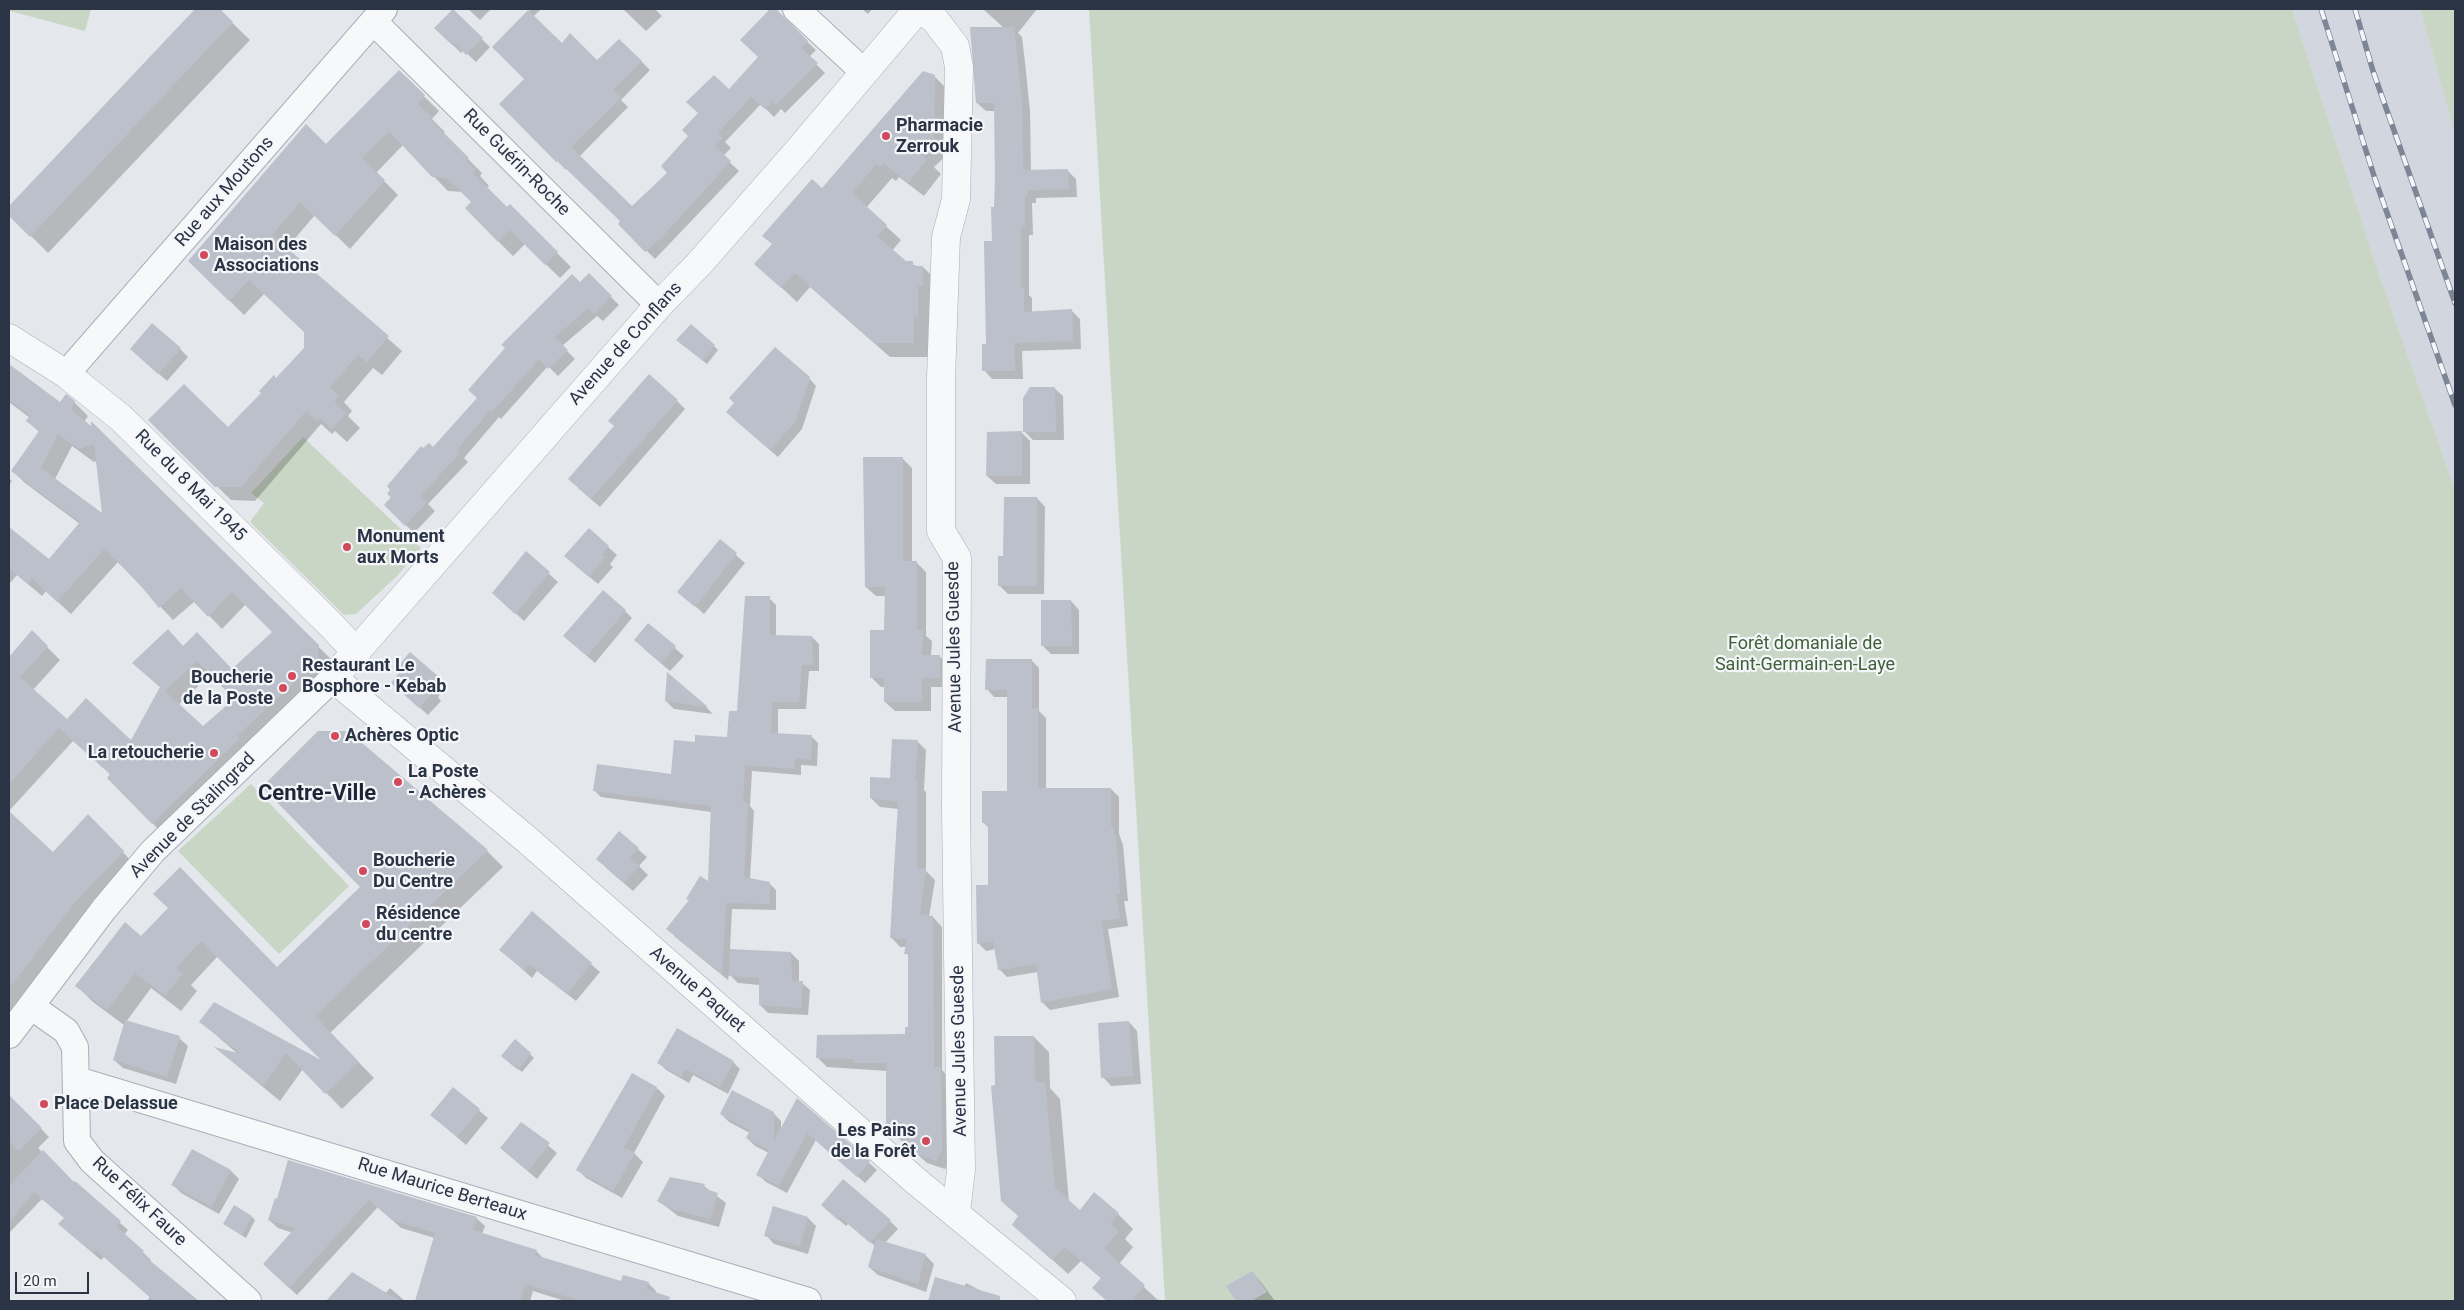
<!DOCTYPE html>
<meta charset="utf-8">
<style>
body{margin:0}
#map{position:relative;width:2464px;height:1310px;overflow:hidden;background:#e4e7ec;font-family:Roboto,sans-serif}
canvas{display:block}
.frame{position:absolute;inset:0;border:10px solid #2b3445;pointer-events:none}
.scale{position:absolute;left:15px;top:1272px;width:74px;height:22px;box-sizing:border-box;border:2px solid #2b3445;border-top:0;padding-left:6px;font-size:15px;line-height:18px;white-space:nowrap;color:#2b3445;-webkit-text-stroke:4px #f4f6f9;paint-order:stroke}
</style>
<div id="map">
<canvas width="2464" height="1310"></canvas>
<div class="frame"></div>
<div class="scale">20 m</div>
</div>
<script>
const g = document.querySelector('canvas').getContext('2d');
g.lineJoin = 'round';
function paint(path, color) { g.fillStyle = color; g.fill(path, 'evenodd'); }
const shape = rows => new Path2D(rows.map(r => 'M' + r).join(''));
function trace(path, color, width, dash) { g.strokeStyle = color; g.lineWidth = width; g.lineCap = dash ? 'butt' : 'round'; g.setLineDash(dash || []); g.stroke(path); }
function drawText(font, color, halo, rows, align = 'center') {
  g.font = font + ' Roboto,sans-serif'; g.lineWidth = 4.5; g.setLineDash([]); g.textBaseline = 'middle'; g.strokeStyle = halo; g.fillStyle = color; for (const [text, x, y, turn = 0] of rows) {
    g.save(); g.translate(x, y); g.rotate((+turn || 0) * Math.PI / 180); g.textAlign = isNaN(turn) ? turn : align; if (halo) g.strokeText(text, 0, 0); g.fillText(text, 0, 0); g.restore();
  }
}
const built = shape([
 [2292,9,2420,9,2455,134,2455,489,2380,277]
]);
const green = shape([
 [11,9,91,9,85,31,10,11],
 [1089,9,2292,9,2380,277,2455,489,2455,1301,1165,1301],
 [2420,9,2455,9,2455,134],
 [303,437,421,548,397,576,356,614,344,615,250,522,264,503,251,493],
 [251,784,349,886,279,954,178,851]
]);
const shadow = shape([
 [196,9,218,9,250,40,48,253,9,214,9,208],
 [468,9,491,9,480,20],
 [528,9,541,9,533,17,562,44,597,62,641,61,650,70,621,100,628,107,579,157,632,208,668,173,729,91,760,57,742,40,772,9,816,50,809,57,825,73,785,113,781,109,774,117,761,104,725,142,731,148,723,156,739,171,655,259,620,224,622,221,567,168,566,170,501,104,525,79,494,47,530,10],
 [623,9,655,9,662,16,646,31],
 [862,9,872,9,868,14],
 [983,9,1037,9,1018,33,1022,37,1025,62,1030,111,1031,171,1067,170,1076,179,1077,197,1036,198,1036,203,1032,203,1033,235,1029,235,1029,295,1032,298,1032,312,1071,310,1080,319,1081,349,1022,351,1023,379,992,379,984,370,988,346,995,208,995,111,986,111,977,103,1004,28],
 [453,11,490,47,476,62,463,50,461,53,436,28],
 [399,72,439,111,432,119,445,132,443,134,482,173,480,176,489,186,486,188,507,209,510,206,571,267,560,278,525,244,513,256,498,241,473,202,463,192,448,191,403,145,376,173,398,195,350,249,315,215,286,249,402,351,382,375,373,368,344,402,352,411,348,416,360,428,347,442,335,431,332,434,321,424,255,501,231,500,150,420,229,428,305,348,305,332,265,293,244,315,190,261,326,146],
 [934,76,949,91,948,154,934,167,941,174,924,196,899,177,896,181,892,178,866,208,901,240,892,251,905,263,923,267,938,282,932,329,928,329,928,357,890,357,810,287,797,302,756,264,822,190],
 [589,275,619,305,603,321,597,316,562,346,575,359,558,376,548,366,501,419,499,417,464,458,468,462,428,504,435,511,414,533,385,505,392,497,406,468,404,466,421,448,433,448],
 [682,344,714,346,718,350,707,364],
 [180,349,188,357,167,381,140,357],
 [9,366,60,403,74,402,88,416,84,422,93,429,92,425,332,660,330,674,166,837,108,778,111,775,73,741,9,811,9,658,32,632,60,660,33,690,67,721,131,742,161,688,134,663,184,647,232,670,274,632,246,604,222,629,195,601,173,620,118,562,71,614,46,591,42,596,17,575,9,584,9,529,49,561,80,524,25,483,12,470,39,432,28,421,30,418,9,402],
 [72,446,94,462,97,461,104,516,55,479],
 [211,674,235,699,203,728,178,705],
 [809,378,816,386,802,429,778,457,735,420,736,403],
 [1054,388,1063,396,1064,440,1033,440,1024,431],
 [677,401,685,409,600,507,578,488],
 [1022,433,1030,441,1030,484,996,484,987,476],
 [902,458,912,468,912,562,916,562,926,572,926,636,932,641,931,656,939,656,949,665,949,687,931,687,931,711,895,711,885,702,885,687,881,687,871,677,885,632,886,596,876,596,866,587],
 [9,478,12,481,9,486],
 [1037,498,1045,507,1044,594,1008,594,999,585,1005,557],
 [589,530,617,555,610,564,613,567,598,584,575,565],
 [720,541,745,563,704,614,679,592],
 [526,553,558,582,524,621,502,601],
 [769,598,776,605,776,636,812,637,819,644,819,671,809,671,806,709,778,709,778,734,811,736,818,743,817,766,801,765,801,775,752,771,750,806,754,811,750,879,769,883,776,890,776,910,732,909,730,950,791,953,799,961,799,983,802,983,810,990,808,1015,768,1013,760,1005,760,985,738,983,729,974,728,980,674,936,690,901,688,899,709,883,711,812,601,797,594,790,672,776,696,743,728,739,739,713],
 [1071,601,1079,610,1079,654,1051,654,1043,646],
 [625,611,632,618,595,663,572,643],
 [648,625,684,656,670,671,644,649],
 [1031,660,1039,668,1039,711,1046,718,1046,789,1111,789,1119,797,1119,834,1123,845,1128,901,1124,901,1128,926,1108,929,1119,997,1050,1010,1042,1002,1038,972,1007,977,999,969,996,949,986,951,978,943,990,886,990,829,983,822,1008,792,1008,697,994,697,987,689],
 [668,675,707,708,713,714,674,709,666,701],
 [438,678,446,687,438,697,441,701,428,715,401,691],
 [917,741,926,750,924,790,926,792,926,871,935,880,929,917,933,917,942,927,942,1070,949,1078,950,1160,945,1169,927,1163,895,1134,887,1071,827,1067,818,1058,906,1035,910,1028,909,957,906,953,907,947,900,947,891,937,899,809,880,807,871,798,891,780],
 [9,813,53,853,101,829,136,866,9,1021],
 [619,833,647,857,639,866,648,875,633,891,606,868],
 [487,851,503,867,330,1033,374,1078,342,1109,303,1069,280,1101,218,1050,239,1055,201,1022,325,1063,218,956,191,985,197,991,181,1011,151,988,126,1022,179,1038,188,1046,176,1084,123,1068,114,1060,124,1025,93,1002,77,986,141,938,169,908,277,969],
 [532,913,600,972,576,1001,537,971,532,978,501,950],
 [1129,1022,1137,1031,1141,1084,1111,1086,1103,1077],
 [1034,1037,1049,1052,1050,1088,1060,1099,1069,1202,1080,1211,1118,1214,1133,1229,1125,1239,1133,1247,1119,1264,1159,1301,1107,1301,1094,1288,1102,1279,1081,1261,1068,1274,1013,1224,1019,1217,996,1086],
 [530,1054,534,1058,522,1072,507,1059],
 [658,1062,733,1062,740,1069,728,1094,693,1075,689,1083,666,1070],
 [657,1088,665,1096,634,1153,643,1162,622,1198,586,1178,577,1169],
 [454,1089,488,1118,466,1145,432,1115],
 [9,1096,49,1137,38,1148,74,1184,75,1182,128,1230,124,1235,151,1260,150,1262,197,1301,147,1301,150,1297,104,1257,101,1260,68,1232,65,1218,42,1199,9,1233],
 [798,1100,877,1170,865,1183,816,1140,787,1193,766,1182,758,1175,769,1153,755,1146,747,1138,750,1133,729,1122,721,1114,773,1113,781,1121,781,1130],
 [521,1123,557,1153,537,1179,511,1157],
 [193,1151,231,1171,239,1179,219,1214,181,1193,173,1185],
 [289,1161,476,1218,485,1226,482,1234,536,1251,544,1259,622,1283,648,1283,656,1291,654,1298,665,1301,565,1301,533,1291,530,1301,416,1301,435,1238,401,1228,378,1207,297,1295,272,1272,293,1233,278,1228,269,1220,278,1200],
 [704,1186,726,1203,719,1227,678,1216,659,1201],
 [830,1212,890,1221,898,1229,885,1243,926,1256,934,1264,926,1292,878,1275,869,1267,875,1246,848,1224,846,1226],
 [252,1217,255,1220,246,1238,224,1224],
 [808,1218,816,1226,808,1254,774,1244,766,1235],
 [1252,1272,1260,1281,1275,1301,1238,1301,1228,1286],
 [353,1273,385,1294,390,1288,405,1301,328,1301],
 [966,1283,987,1294,993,1301,929,1300,964,1287]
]);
const building = shape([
 [195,9,220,9,233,22,30,237,9,216,9,206],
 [453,9,483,38,466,55,454,43,452,45,434,28],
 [770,9,776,9,808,41,801,48,818,63,776,105,772,102,765,109,751,97,718,133,723,138,715,146,731,161,662,237,645,252,618,224,620,221,558,161,556,162,499,104,524,79,492,47,528,10,562,43,570,33,597,60,619,39,642,61,613,90,621,98,571,147,632,206,667,173,661,166,688,136,682,130,698,113,686,102,714,75,729,89,758,57,740,40],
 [970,27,1014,27,1022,102,1023,170,1068,169,1069,189,1028,190,1028,195,1025,195,1025,227,1021,227,1021,288,1024,288,1024,312,1072,309,1073,341,1014,343,1015,371,982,371,982,344,986,344,984,241,992,241,991,207,994,207,995,181,994,103,976,103],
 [399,70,425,95,418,104,432,117,430,119,469,158,466,161,476,170,473,173,507,207,510,204,558,252,545,265,510,230,498,242,465,208,471,202,447,178,432,177,389,131,362,158,385,180,335,236,300,202,272,235,389,336,367,362,358,355,330,387,339,396,334,401,346,413,332,429,320,418,317,421,306,411,241,487,215,487,148,420,184,384,228,427,261,393,259,391,274,375,276,378,304,348,304,332,249,280,229,301,188,261,306,124,326,144],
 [923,71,935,75,934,139,919,153,927,159,908,183,884,163,880,167,876,164,852,193,887,225,877,236,906,261,913,261,913,266,923,266,923,286,918,286,918,315,914,315,914,343,874,343,795,273,781,288,754,264,772,244,762,236,812,179,822,188],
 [589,273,612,296,594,314,588,308,555,337,568,350,548,369,539,359,492,412,490,410,457,450,460,453,420,496,427,502,405,526,384,505,391,497,387,494,390,490,387,486,421,446,423,448,429,443,433,447,477,398,468,390,505,348,501,345,572,274,580,282],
 [152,323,181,348,158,374,130,349],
 [691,324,715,345,703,361,676,340],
 [775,347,810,377,795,422,770,450,726,412,734,403,729,398],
 [9,364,60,402,66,394,75,401,71,410,91,426,91,421,319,645,317,661,237,736,240,738,152,824,107,778,110,774,59,728,64,722,9,784,9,657,32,630,48,646,20,677,67,719,86,698,131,740,160,687,132,663,168,629,183,646,197,632,232,669,272,632,232,592,208,617,181,588,159,608,137,581,104,549,57,602,32,578,28,584,9,568,9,527,49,559,80,522,11,471,39,431,26,421,30,415,9,400],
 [58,434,79,449,94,444,102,513,41,468],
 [197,661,234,699,203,726,165,691],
 [649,374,678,400,591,499,568,479,614,426,608,421],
 [1030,387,1055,387,1056,432,1023,432,1023,398],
 [1022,431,1022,476,986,476,987,432],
 [863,457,903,457,903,561,917,561,917,630,923,630,922,655,940,655,940,678,922,678,922,702,884,702,884,678,870,678,870,630,884,630,885,587,865,587],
 [1004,497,1037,497,1037,586,998,586,998,556,1003,556],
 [589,528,609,546,602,555,605,557,589,577,564,556],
 [720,539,737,553,695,607,677,592],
 [526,551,550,572,515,614,492,593],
 [603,590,626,610,587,656,563,636],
 [745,596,770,596,770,635,812,636,813,665,802,665,799,702,772,702,771,733,812,735,811,760,795,758,794,769,745,765,743,802,748,803,744,877,770,882,770,904,726,903,722,974,666,929,689,900,686,899,700,876,708,881,711,806,593,791,597,764,671,774,674,740,695,742,695,735,727,737,729,711,737,711],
 [1041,600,1071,600,1072,646,1041,646],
 [648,623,676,646,661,663,634,640],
 [410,652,439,677,430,688,433,692,419,708,391,683,402,669,398,666],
 [986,659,1032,659,1032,708,1038,708,1038,788,1111,788,1111,827,1114,827,1114,835,1116,835,1120,893,1116,894,1120,918,1101,921,1112,989,1041,1003,1036,964,998,970,993,941,977,944,976,885,988,885,988,823,982,823,982,791,1007,791,1007,690,985,690],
 [667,672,708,707,665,701],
 [318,731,348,731,488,850,315,1016,359,1062,325,1094,286,1053,263,1086,214,1047,242,1054,199,1022,214,1002,321,1060,201,941,176,968,182,974,165,996,135,973,107,1010,75,986,125,922,141,936,168,908,153,894,180,867,277,967,360,887,262,787],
 [892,739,918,740,915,781,917,781,917,868,926,869,920,915,933,916,934,1067,941,1067,942,1150,936,1161,917,1154,886,1128,886,1063,854,1063,854,1059,816,1058,817,1035,905,1034,905,1027,908,1027,908,954,904,954,907,939,890,938,898,802,870,798,870,777,890,778],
 [9,811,53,852,88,814,124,851,76,901,9,988],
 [619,831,639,848,630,858,640,866,624,883,596,859],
 [532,911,592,963,567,994,529,964,524,970,499,950],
 [730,949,791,952,792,981,803,981,801,1008,759,1005,759,978,729,976],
 [125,1020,180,1036,167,1077,113,1060],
 [1129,1021,1133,1076,1101,1078,1098,1023],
 [677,1028,734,1061,720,1087,686,1069,681,1077,657,1063],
 [994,1036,1034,1036,1035,1082,1045,1082,1055,1188,1080,1210,1094,1192,1119,1213,1110,1224,1119,1231,1104,1249,1145,1285,1132,1301,1107,1301,1092,1288,1101,1278,1065,1247,1052,1260,1012,1225,1018,1216,1001,1201,991,1086,995,1085],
 [515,1039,531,1053,518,1070,501,1056],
 [632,1073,657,1087,624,1147,635,1153,613,1191,576,1170],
 [453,1087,480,1109,457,1137,430,1115],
 [732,1090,774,1112,774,1141,797,1098,870,1161,857,1177,807,1133,779,1186,756,1175,769,1150,746,1138,750,1130,720,1114],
 [9,1095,42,1128,19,1151,9,1141],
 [521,1122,550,1143,528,1171,500,1148],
 [192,1149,231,1170,211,1207,171,1185],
 [43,1150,74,1182,75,1181,121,1221,116,1226,144,1251,142,1254,199,1301,154,1301,96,1250,93,1253,58,1224,64,1218,34,1192,9,1222,9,1186],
 [288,1160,477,1217,473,1230,537,1250,535,1255,621,1281,623,1275,649,1282,646,1289,670,1297,669,1301,582,1301,525,1284,520,1301,415,1301,435,1233,392,1220,369,1200,289,1288,263,1264,295,1228,268,1220,275,1198,277,1199],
 [670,1177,705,1184,703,1188,718,1193,710,1219,668,1208,657,1201],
 [843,1179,891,1220,870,1243,840,1217,838,1220,821,1205],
 [234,1205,252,1216,242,1235,223,1224],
 [773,1206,808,1217,800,1246,764,1236],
 [876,1239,926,1254,918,1284,868,1267],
 [1252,1271,1267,1292,1251,1301,1236,1301,1226,1286],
 [352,1272,370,1283,400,1301,326,1301],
 [935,1277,1000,1296,1000,1301,928,1301]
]);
const minor = shape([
 [796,9,864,72],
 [374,22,659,305],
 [66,374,384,9],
 [32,1007,66,1031,75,1047,77,1141,92,1161,248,1301],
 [9,1035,104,909,153,851,333,678],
 [77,1080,808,1301]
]);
const tertiary = shape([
 [918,9,797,152,698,265,659,305,333,678,525,838,917,1182,1062,1301],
 [922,9,935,20,955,46,959,67,956,199,946,237,941,378,941,531,957,558,956,809,961,1170,956,1212],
 [9,338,66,374,121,418,333,627,356,652]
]);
const rail = shape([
 [2321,9,2375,179,2455,405],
 [2355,9,2373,71,2455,303]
]);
const markers = [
 [886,136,5,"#d1495b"],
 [204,255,5,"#d1495b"],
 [347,547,5,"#d1495b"],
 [292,676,5,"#d1495b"],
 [283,688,5,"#d1495b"],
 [335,736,5,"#d1495b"],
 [214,753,5,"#d1495b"],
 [398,782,5,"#d1495b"],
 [363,871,5,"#d1495b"],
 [366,924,5,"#d1495b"],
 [44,1104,5,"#d1495b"],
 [926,1141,5,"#d1495b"]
];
const poiNames = [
 ["Pharmacie",896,126],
 ["Zerrouk",896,147],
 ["Maison des",214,245],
 ["Associations",214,266],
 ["Monument",357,537],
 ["aux Morts",357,558],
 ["Restaurant Le",302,666],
 ["Bosphore - Kebab",302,687],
 ["Boucherie",273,678,"right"],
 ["de la Poste",273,699,"right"],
 ["Achères Optic",345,736],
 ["La retoucherie",204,753,"right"],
 ["La Poste",408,772],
 ["- Achères",408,793],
 ["Boucherie",373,861],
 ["Du Centre",373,882],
 ["Résidence",376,914],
 ["du centre",376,935],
 ["Place Delassue",54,1104],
 ["Les Pains",916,1131,"right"],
 ["de la Forêt",916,1152,"right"]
];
const streetNames = [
 ["Rue Guérin-Roche",516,163,45],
 ["Rue aux Moutons",225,192,-49],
 ["Avenue de Conflans",626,344,-48],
 ["Rue du 8 Mai 1945",190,486,45],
 ["Avenue Jules Guesde",955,647,-91],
 ["Avenue de Stalingrad",193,816,-45],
 ["Avenue Paquet",697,990,41],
 ["Avenue Jules Guesde",960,1051,-91],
 ["Rue Maurice Berteaux",442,1190,17],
 ["Rue Félix Faure",139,1202,43]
];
const parkNames = [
 ["Forêt domaniale de",1805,644],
 ["Saint-Germain-en-Laye",1805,665]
];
const districtNames = [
 ["Centre-Ville",317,794]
];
paint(built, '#d2d6de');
paint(green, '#c9d6c5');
paint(shadow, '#0003');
paint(building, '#bbc0ca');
trace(minor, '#a9aeb7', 28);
trace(tertiary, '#a9aeb7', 29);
trace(minor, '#f7f8fa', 26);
trace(tertiary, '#f7f8fa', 28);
trace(rail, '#7d8696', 5.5);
trace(rail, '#f4f6f9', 4, [11]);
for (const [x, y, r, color] of markers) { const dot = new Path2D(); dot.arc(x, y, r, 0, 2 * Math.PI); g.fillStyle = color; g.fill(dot); trace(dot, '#f4f6f9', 2); }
drawText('bold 18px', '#2b3445', '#f4f6f9', poiNames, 'left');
drawText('18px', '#2b3445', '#f4f6f9', streetNames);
drawText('18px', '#3f6138', '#f4f6f9', parkNames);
drawText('bold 22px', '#1d2536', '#f4f6f9', districtNames);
</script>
